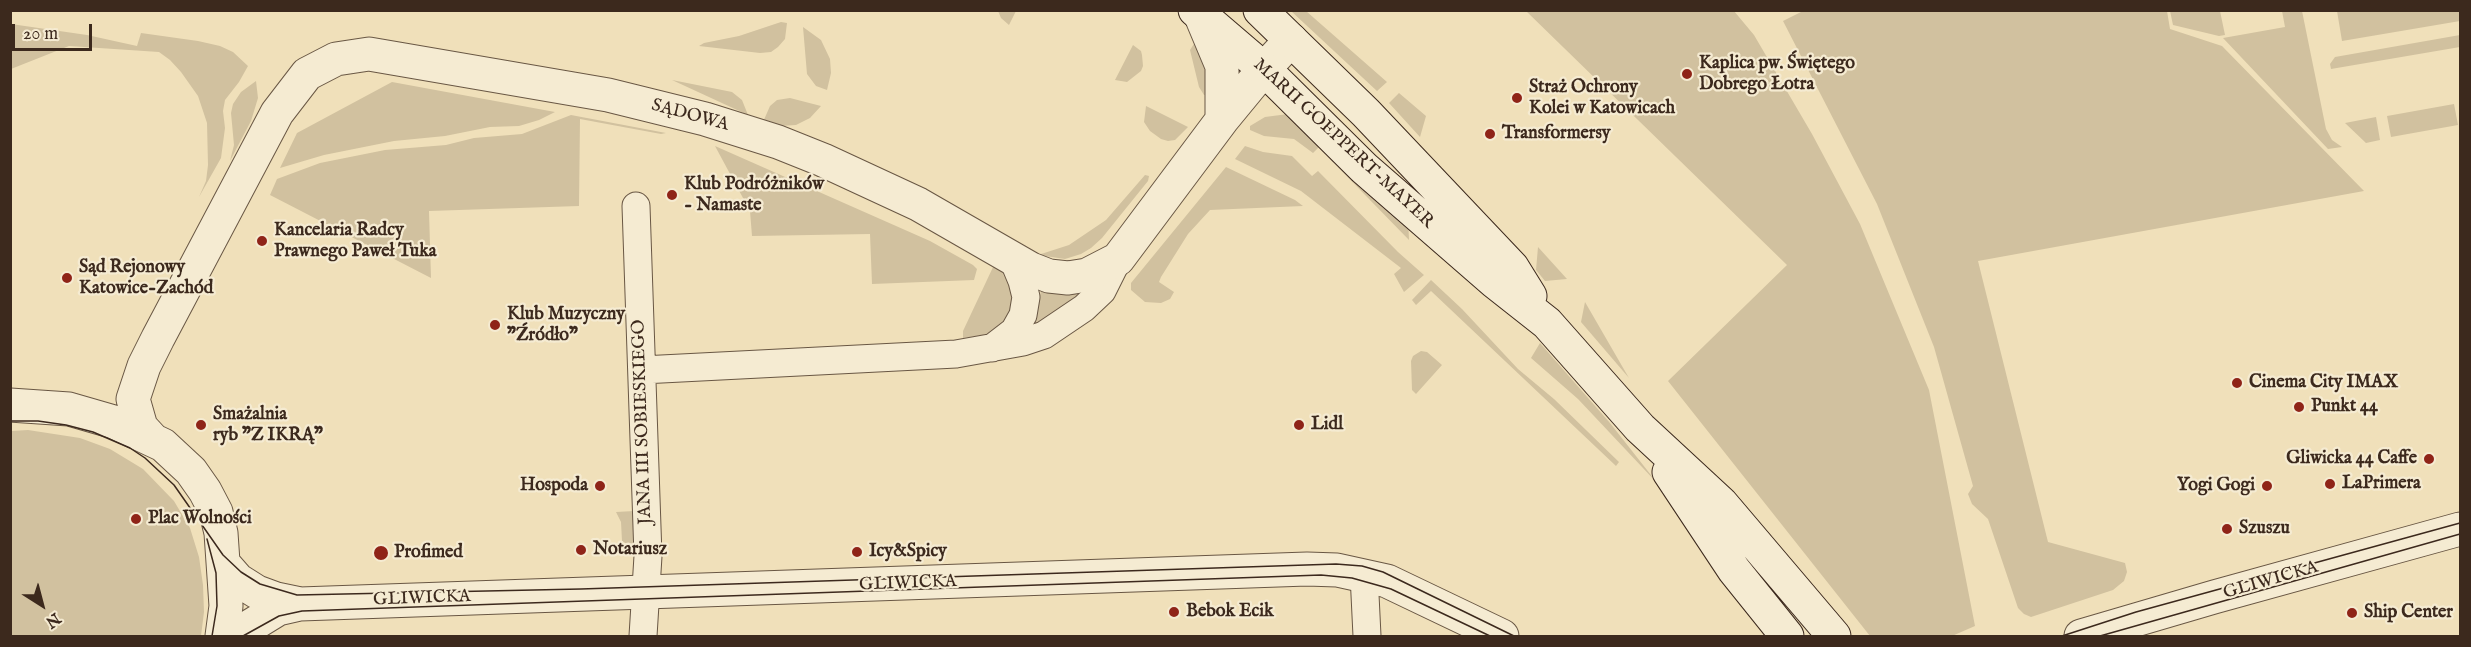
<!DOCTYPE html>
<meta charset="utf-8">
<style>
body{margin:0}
#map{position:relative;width:2471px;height:647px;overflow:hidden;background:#f0e0ba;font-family:"IM FELL English",serif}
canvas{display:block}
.frame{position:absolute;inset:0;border:12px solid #3c291d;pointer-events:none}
.north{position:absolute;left:12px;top:575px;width:60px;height:60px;-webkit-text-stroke:4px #f5ebd2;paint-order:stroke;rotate:144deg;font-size:16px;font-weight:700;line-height:24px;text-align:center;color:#3c291d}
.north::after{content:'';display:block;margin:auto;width:21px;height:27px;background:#3c291d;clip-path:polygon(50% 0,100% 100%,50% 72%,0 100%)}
.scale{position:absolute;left:12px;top:24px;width:80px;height:27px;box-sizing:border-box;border:3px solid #3c291d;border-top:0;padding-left:8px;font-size:18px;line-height:21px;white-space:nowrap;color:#3c291d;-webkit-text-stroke:4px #f5ebd2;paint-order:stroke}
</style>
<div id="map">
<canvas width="2471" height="647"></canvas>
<div class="frame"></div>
<div class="north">N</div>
<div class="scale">20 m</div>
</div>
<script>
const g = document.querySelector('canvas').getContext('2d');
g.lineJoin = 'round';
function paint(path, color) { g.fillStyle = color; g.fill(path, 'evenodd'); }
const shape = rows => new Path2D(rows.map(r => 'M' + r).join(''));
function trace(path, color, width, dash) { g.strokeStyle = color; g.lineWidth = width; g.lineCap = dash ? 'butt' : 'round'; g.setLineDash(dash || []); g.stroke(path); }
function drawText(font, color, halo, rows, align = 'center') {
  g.font = font + ' "IM FELL English",serif'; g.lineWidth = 4.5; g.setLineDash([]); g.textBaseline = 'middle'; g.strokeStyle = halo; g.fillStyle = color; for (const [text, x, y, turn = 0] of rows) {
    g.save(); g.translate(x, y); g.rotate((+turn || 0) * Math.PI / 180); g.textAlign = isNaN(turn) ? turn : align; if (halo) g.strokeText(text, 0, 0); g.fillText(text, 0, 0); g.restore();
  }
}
const green = shape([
 [998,11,998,10,1016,11,1009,25,1001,18],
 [1291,11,1306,11,1387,82,1377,91],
 [1526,11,1734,11,1754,35,1812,134,1860,224,1929,390,1975,626,1952,636,1870,636,1668,381,1787,265],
 [1803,11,2167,11,2170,29,2222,46,2364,191,1978,261,2048,542,2125,563,2127,572,2124,581,2113,590,2031,617,2024,614,2018,608,1988,519,1972,504,1968,494,1973,486,1934,347,1877,204,1783,21],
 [2170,11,2220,11,2225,35,2219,36,2173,25],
 [2282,11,2302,11,2326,129,2332,140,2342,147,2328,149,2223,38,2285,27],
 [2337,11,2460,11,2460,21,2342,41],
 [781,22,787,23,785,39,778,47,771,52,760,53,699,46,704,43,739,36],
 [11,24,87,35,137,46,141,33,198,41,220,46,233,52,248,66,239,82,225,100,223,111,225,128,221,158,199,197,206,181,208,165,207,123,198,96,181,72,170,60,159,52,69,46,11,69],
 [803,27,821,40,830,59,831,73,827,90,816,86,807,74],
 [2460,35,2460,47,2331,69,2330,64,2335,57],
 [1199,36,1203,43,1209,95,1204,95,1199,87,1190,50],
 [1133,45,1141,51,1142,55,1143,66,1141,71,1127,82,1115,80],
 [672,80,732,92,742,100,748,115],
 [256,81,258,98,251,121,230,161,234,145,231,113,233,104,241,92],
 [392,82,555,112,539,120,519,126,490,127,445,136,394,141,324,155,280,168,297,133],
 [1399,93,1426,116,1420,137,1389,103],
 [790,98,821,106,810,118,796,125,779,126,763,122,770,106,777,100],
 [2454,104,2458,125,2391,137,2387,116],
 [1146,106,1188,127,1175,140,1168,141,1161,139,1150,131,1144,122],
 [1288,114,1326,140,1313,153,1294,139,1264,136,1250,130,1250,126,1265,117],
 [571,115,666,133,661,134,580,119,579,206,429,211,431,278,270,195,277,179,320,163,385,150,446,145,474,138,522,134],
 [2376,117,2380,140,2366,143,2345,123],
 [715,146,930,241,973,265,977,269,974,280,872,284,870,234,752,236,750,211],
 [1245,146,1263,152,1292,156,1312,176,1318,171,1398,252,1424,275,1404,292,1394,274,1401,268,1301,191,1235,159],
 [1338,152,1408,217,1409,240,1330,159],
 [1226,167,1295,200,1303,206,1210,210,1188,234,1161,277,1159,282,1174,292,1170,299,1161,303,1145,302,1131,290,1131,283],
 [1145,175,1149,176,1148,181,1102,238,1091,248,1081,254,1065,259,1038,255,1069,245,1106,220],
 [1538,247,1567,279,1545,281,1536,270],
 [994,265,1008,278,1013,294,1011,308,1006,321,989,334,963,338,963,331],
 [1431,280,1462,309,1518,369,1554,399,1619,462,1616,466,1431,291,1416,305,1412,300],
 [1041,291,1046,292,1081,292,1064,312,1033,325],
 [1585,302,1622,366,1629,378,1581,322],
 [1540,343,1610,423,1658,484,1578,399,1531,358],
 [1421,351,1427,352,1442,365,1416,394,1412,390,1411,361,1413,356],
 [28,430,80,438,110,449,143,469,174,501,190,528,199,557,203,585,204,612,201,636,11,636,11,431],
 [634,511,636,550,622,541,621,522,616,512]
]);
const minor = shape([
 [636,206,648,556,643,636],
 [992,348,1014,331,1023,315,1026,297,1022,281,1012,257],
 [642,370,956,354,1023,342,1044,335,1084,308,1102,291,1118,259],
 [1364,574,1367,636]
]);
const tertiary = shape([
 [1201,16,1222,66,1222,120],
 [10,405,69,409,114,422,163,445,191,471,205,491,216,512,221,533,226,606,222,636],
 [153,440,141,427,133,399,144,366,158,338,277,113,307,74,336,59,369,54,608,95,705,119,778,142,823,160,918,204,1031,269,1049,276,1068,278,1087,275,1118,259,1222,120,1264,69,1291,40],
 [224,564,238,580,257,592,276,599,300,604],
 [234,636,278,609,300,604,1307,569,1337,570,1387,581,1502,636],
 [2081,636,2214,597,2460,529]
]);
const secondary = shape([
 [1195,10,1264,69,1364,168,1495,282,1547,323,1640,428,1721,503,1834,636],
 [1260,10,1366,113,1512,267,1530,296],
 [1669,472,1734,570,1787,636]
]);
const tram = shape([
 [10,421,38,421,66,425,93,432,130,448,145,458,174,485,223,555,241,572,260,584,297,595,581,589,1336,564,1362,566,1383,572,1514,636],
 [207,539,216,573,217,606,212,636],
 [243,636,279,616,302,611,1321,575,1352,578,1391,589,1490,636],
 [2062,636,2136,612,2460,523],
 [2100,636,2460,534]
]);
const markers = [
 [1687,74,6,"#8f2418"],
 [1517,98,6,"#8f2418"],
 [1490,134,6,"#8f2418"],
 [672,195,6,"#8f2418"],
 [262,241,6,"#8f2418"],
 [67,278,6,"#8f2418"],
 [495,325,6,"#8f2418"],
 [2237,383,6,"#8f2418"],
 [2299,407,6,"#8f2418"],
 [201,425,6,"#8f2418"],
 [1299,425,6,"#8f2418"],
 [2429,459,6,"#8f2418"],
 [2330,484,6,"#8f2418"],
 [600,486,6,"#8f2418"],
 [2267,486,6,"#8f2418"],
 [136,519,6,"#8f2418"],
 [2227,529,6,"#8f2418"],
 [581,550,6,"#8f2418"],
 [857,552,6,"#8f2418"],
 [381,553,8,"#8f2418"],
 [1174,612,6,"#8f2418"],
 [2352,613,6,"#8f2418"]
];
const poiNames = [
 ["Kaplica pw. Świętego",1699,64],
 ["Dobrego Łotra",1699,85],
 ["Straż Ochrony",1529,88],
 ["Kolei w Katowicach",1529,109],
 ["Transformersy",1502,134],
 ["Klub Podróżników",684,185],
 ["- Namaste",684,206],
 ["Kancelaria Radcy",274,231],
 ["Prawnego Paweł Tuka",274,252],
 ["Sąd Rejonowy",79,268],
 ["Katowice-Zachód",79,289],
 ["Klub Muzyczny",507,315],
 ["\"Źródło\"",507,336],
 ["Cinema City IMAX",2249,383],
 ["Punkt 44",2311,407],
 ["Smażalnia",213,415],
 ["ryb \"Z IKRĄ\"",213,436],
 ["Lidl",1311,425],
 ["Gliwicka 44 Caffe",2417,459,"right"],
 ["LaPrimera",2342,484],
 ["Hospoda",588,486,"right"],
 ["Yogi Gogi",2255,486,"right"],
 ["Plac Wolności",148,519],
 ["Szuszu",2239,529],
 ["Notariusz",593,550],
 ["Icy&Spicy",869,552],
 ["Profimed",394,553],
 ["Bebok Ecik",1186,612],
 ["Ship Center",2364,613]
];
const streetNames = [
 ["SĄDOWA",690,116,15],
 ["MARII GOEPPERT-MAYER",1343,144,43],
 ["JANA III SOBIESKIEGO",643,422,-92],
 ["GLIWICKA",2271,581,-16],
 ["GLIWICKA",908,584,-2],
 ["GLIWICKA",422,599,-2]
];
paint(green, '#d1c19f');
trace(minor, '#695744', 29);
trace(tertiary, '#695744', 35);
trace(secondary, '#3c291d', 35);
trace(minor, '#f5ebd2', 27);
trace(tertiary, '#f5ebd2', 33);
trace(secondary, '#f5ebd2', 33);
trace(tram, '#3c291d', 1.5);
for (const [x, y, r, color] of markers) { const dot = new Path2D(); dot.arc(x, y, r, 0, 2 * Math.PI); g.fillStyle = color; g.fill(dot); trace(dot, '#f5ebd2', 2); }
drawText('bold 18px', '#3c291d', '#f5ebd2', poiNames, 'left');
drawText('18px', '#3c291d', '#f5ebd2', streetNames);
</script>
